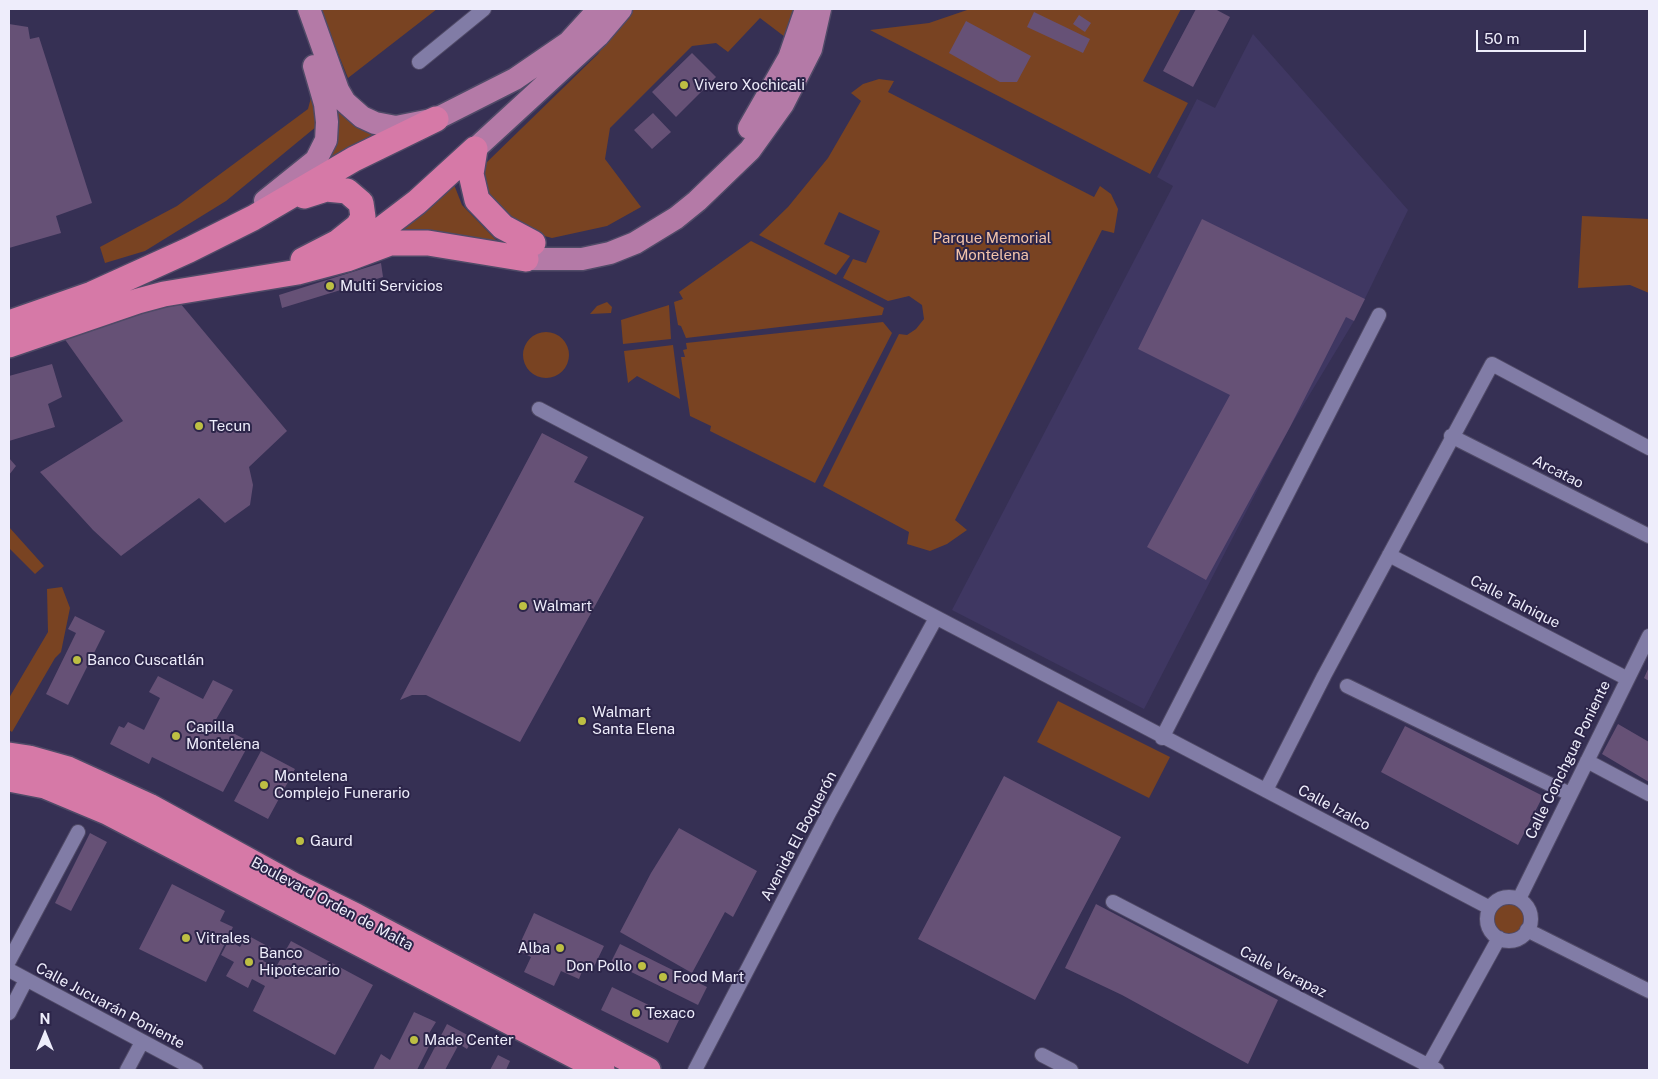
<!DOCTYPE html>
<meta charset="utf-8">
<style>
body{margin:0}
#map{position:relative;width:1658px;height:1079px;overflow:hidden;background:#363054;font-family:"Public Sans",sans-serif}
canvas{display:block}
.frame{position:absolute;inset:0;border:10px solid #eeedfb;pointer-events:none}
.north{position:absolute;left:20px;top:1009px;width:50px;height:50px;-webkit-text-stroke:4px #2c2549;paint-order:stroke;rotate:0deg;font-size:14px;font-weight:700;line-height:20px;text-align:center;color:#eeedfb}
.north::after{content:'';display:block;margin:auto;width:18px;height:22px;background:#eeedfb;clip-path:polygon(50% 0,100% 100%,50% 72%,0 100%)}
.scale{position:absolute;left:1476px;top:30px;width:110px;height:22px;box-sizing:border-box;border:2px solid #eeedfb;border-top:0;padding-left:6px;font-size:15px;line-height:18px;white-space:nowrap;color:#eeedfb;-webkit-text-stroke:4px #2c2549;paint-order:stroke}
</style>
<div id="map">
<canvas width="1658" height="1079"></canvas>
<div class="frame"></div>
<div class="north">N</div>
<div class="scale">50 m</div>
</div>
<script>
const g = document.querySelector('canvas').getContext('2d');
g.lineJoin = 'round';
function paint(path, color) { g.fillStyle = color; g.fill(path, 'evenodd'); }
const shape = rows => new Path2D(rows.map(r => 'M' + r).join(''));
function trace(path, color, width, dash) { g.strokeStyle = color; g.lineWidth = width; g.lineCap = dash ? 'butt' : 'round'; g.setLineDash(dash || []); g.stroke(path); }
function drawText(font, color, halo, rows, align = 'center') {
  g.font = font + ' "Public Sans",sans-serif'; g.lineWidth = 4; g.setLineDash([]); g.textBaseline = 'middle'; g.strokeStyle = halo; g.fillStyle = color; for (const [text, x, y, turn = 0] of rows) {
    g.save(); g.translate(x, y); g.rotate((+turn || 0) * Math.PI / 180); g.textAlign = isNaN(turn) ? turn : align; if (halo) g.strokeText(text, 0, 0); g.fillText(text, 0, 0); g.restore();
  }
}
const built = shape([
 [1253,34,1408,210,1354,321,1290,427,1144,709,952,610,1173,186,1157,177,1197,99,1215,108]
]);
const green = shape([
 [320,9,437,9,348,78],
 [630,9,798,9,789,40,760,18,728,52,716,43,692,46,610,128,605,159,641,207,607,226,552,238,533,233,518,225,484,192,485,164,598,54],
 [970,9,1181,9,1143,81,1188,103,1150,174,870,30,929,23],
 [879,79,894,81,888,92,1094,197,1100,186,1111,194,1118,209,1114,233,1102,230,955,520,967,530,947,544,930,551,907,544,909,532,823,486,899,334,907,335,916,329,924,319,922,305,909,296,888,301,843,278,853,259,866,263,880,231,839,212,824,244,850,256,836,275,759,235,788,207,828,158,861,101,851,93,863,84],
 [315,82,317,126,226,201,145,251,105,263,100,247,177,206,308,109],
 [331,99,351,123,377,137,328,161],
 [453,182,462,205,498,242,398,230],
 [1582,216,1649,219,1649,293,1630,285,1578,288],
 [751,241,884,308,882,315,686,338,681,326,678,325,674,302,683,299,679,292],
 [607,302,612,307,611,313,590,314,597,306],
 [669,305,671,339,623,344,621,320],
 [883,322,892,333,815,483,710,431,711,426,690,416,681,357,685,357,683,350,687,349,686,343],
 '523 355a23 23 0 1 1 46 0a23 23 0 1 1-46 0Z',
 [673,345,680,399,637,376,628,383,624,351],
 [9,527,44,566,35,574,9,548],
 [62,587,70,608,61,652,55,658,12,732,9,730,9,698,48,632,47,589],
 [1058,701,1170,757,1149,798,1037,742],
 '1493 918a16 16 0 1 1 32 0a16 16 0 1 1-32 0Z'
]);
const building = shape([
 [1196,9,1215,9,1230,17,1193,87,1163,71],
 [1034,12,1090,39,1083,53,1027,27],
 [1079,15,1091,23,1085,32,1073,24],
 [966,21,1031,56,1017,82,1000,82,949,53],
 [9,24,28,27,30,39,39,37,92,203,56,216,61,233,9,248],
 [692,53,716,77,676,117,652,92],
 [653,113,671,132,652,149,634,130],
 [1202,219,1365,299,1354,321,1346,317,1290,427,1206,580,1147,547,1230,395,1138,349],
 [381,263,383,277,282,308,279,295],
 [180,303,287,431,249,467,253,485,250,505,225,523,199,498,121,556,93,530,40,472,123,421,61,334],
 [52,364,62,397,48,404,55,427,9,441,9,376],
 [542,433,588,457,574,482,644,517,520,742,426,695,412,695,400,700],
 [9,458,16,466,9,475],
 [75,616,105,631,68,705,46,694,76,633,68,629],
 [1649,667,1649,681,1644,678],
 [158,676,203,699,213,680,233,690,214,723,250,742,223,792,152,757,149,764,110,744,119,726,124,728,128,722,144,730,160,698,149,692],
 [1618,724,1649,742,1649,782,1602,754],
 [1405,726,1543,796,1518,845,1381,772],
 [261,751,295,769,268,819,234,801],
 [1004,776,1121,837,1035,1000,918,939],
 [679,828,757,871,733,917,725,912,692,973,620,932,651,873],
 [90,833,107,842,71,911,55,903],
 [299,836,304,838,299,847,295,844],
 [172,884,225,911,220,921,233,927,206,982,139,949],
 [1096,904,1278,1000,1248,1064,1122,995,1065,968],
 [534,913,604,946,591,973,583,969,579,979,561,971,554,986,524,972,531,957,517,950],
 [247,935,271,948,263,961,276,967,291,941,373,985,335,1055,253,1011,265,986,252,979,248,988,226,976,234,962,221,955,229,940,240,947],
 [620,944,707,987,698,1005,611,962],
 [612,987,679,1020,668,1043,601,1010],
 [414,1012,436,1022,428,1035,430,1044,417,1070,373,1070,381,1054,390,1060],
 [447,1024,473,1038,467,1049,459,1044,445,1070,423,1070],
 [498,1055,510,1061,506,1070,490,1070]
]);
const street = shape([
 [419,62,484,9],
 [539,409,1490,908],
 [1451,436,1649,536],
 [1389,555,1626,678],
 [1347,686,1570,794],
 [1162,738,1379,315],
 [1587,761,1649,794],
 [1266,790,1324,676,1492,364,1649,448],
 '1487 919a22 22 0 1 1 44 0a22 22 0 1 1-44 0Z',
 [1519,899,1649,636],
 [1113,902,1437,1070],
 [1527,930,1649,991],
 [9,961,78,832],
 [9,970,196,1070],
 [9,1013,26,980],
 [1042,1055,1071,1070],
 [127,1070,142,1042],
 [695,1070,829,813,936,618],
 [1426,1070,1499,938]
]);
const primary = shape([
 [309,9,338,90,345,102,362,117,375,123,396,127,436,119,515,79,569,42,599,9],
 [749,128,789,58,806,9],
 [475,149,598,36,621,9],
 [265,201,316,160,326,140,327,122,325,104,314,66],
 [526,259,582,259,610,253,635,243,676,218,697,201,750,150,783,104,811,49,820,9]
]);
const highway = shape([
 [475,149,471,174,477,200,503,227,533,243],
 [362,244,417,202,475,149],
 [303,260,338,242,358,226,363,217,361,203,347,191,326,189,304,196],
 [9,323,92,294,189,250,253,218,354,159,436,119],
 [9,345,138,301,164,294,298,272,347,259,390,243,428,243,526,259],
 [9,755,29,758,68,769,149,806,293,885,356,916,648,1070],
 [9,779,45,786,107,812,602,1070]
]);
const markers = [
 [684,85,5,"#bdbf43"],
 [330,286,5,"#bdbf43"],
 [199,426,5,"#bdbf43"],
 [523,606,5,"#bdbf43"],
 [77,660,5,"#bdbf43"],
 [582,721,5,"#bdbf43"],
 [176,736,5,"#bdbf43"],
 [264,785,5,"#bdbf43"],
 [300,841,5,"#bdbf43"],
 [186,938,5,"#bdbf43"],
 [560,948,5,"#bdbf43"],
 [249,962,5,"#bdbf43"],
 [642,966,5,"#bdbf43"],
 [663,977,5,"#bdbf43"],
 [636,1013,5,"#bdbf43"],
 [414,1040,5,"#bdbf43"]
];
const poiNames = [
 ["Vivero Xochicali",694,85],
 ["Multi Servicios",340,286],
 ["Tecun",209,426],
 ["Walmart",533,606],
 ["Banco Cuscatlán",87,660],
 ["Walmart",592,712],
 ["Santa Elena",592,729],
 ["Capilla",186,727],
 ["Montelena",186,744],
 ["Montelena",274,776],
 ["Complejo Funerario",274,793],
 ["Gaurd",310,841],
 ["Vitrales",196,938],
 ["Alba",550,948,"right"],
 ["Banco",259,953],
 ["Hipotecario",259,970],
 ["Don Pollo",632,966,"right"],
 ["Food Mart",673,977],
 ["Texaco",646,1013],
 ["Made Center",424,1040]
];
const parkNames = [
 ["Parque Memorial",992,238],
 ["Montelena",992,255]
];
const streetNames = [
 ["Arcatao",1558,472,27],
 ["Calle Talnique",1515,602,27],
 ["Calle Conchgua Poniente",1568,760,-64],
 ["Calle Izalco",1334,808,28],
 ["Avenida El Boquerón",799,836,-62],
 ["Boulevard Orden de Malta",332,904,28],
 ["Calle Verapaz",1283,972,27],
 ["Calle Jucuarán Poniente",110,1006,28]
];
paint(built, '#3f3762');
paint(green, '#794322');
paint(building, '#665176');
trace(street, '#504a67', 16);
trace(primary, '#504a67', 25);
trace(highway, '#504a67', 28);
trace(street, '#817ca6', 14);
trace(primary, '#b47aa7', 22);
trace(highway, '#d679a7', 25);
for (const [x, y, r, color] of markers) { const dot = new Path2D(); dot.arc(x, y, r, 0, 2 * Math.PI); g.fillStyle = color; g.fill(dot); trace(dot, '#2c2549', 2); }
drawText('15px', '#eeedfb', '#2c2549', poiNames, 'left');
drawText('15px', '#f2c3aa', '#2c2549', parkNames);
drawText('15px', '#eeedfb', '#2c2549', streetNames);
</script>
